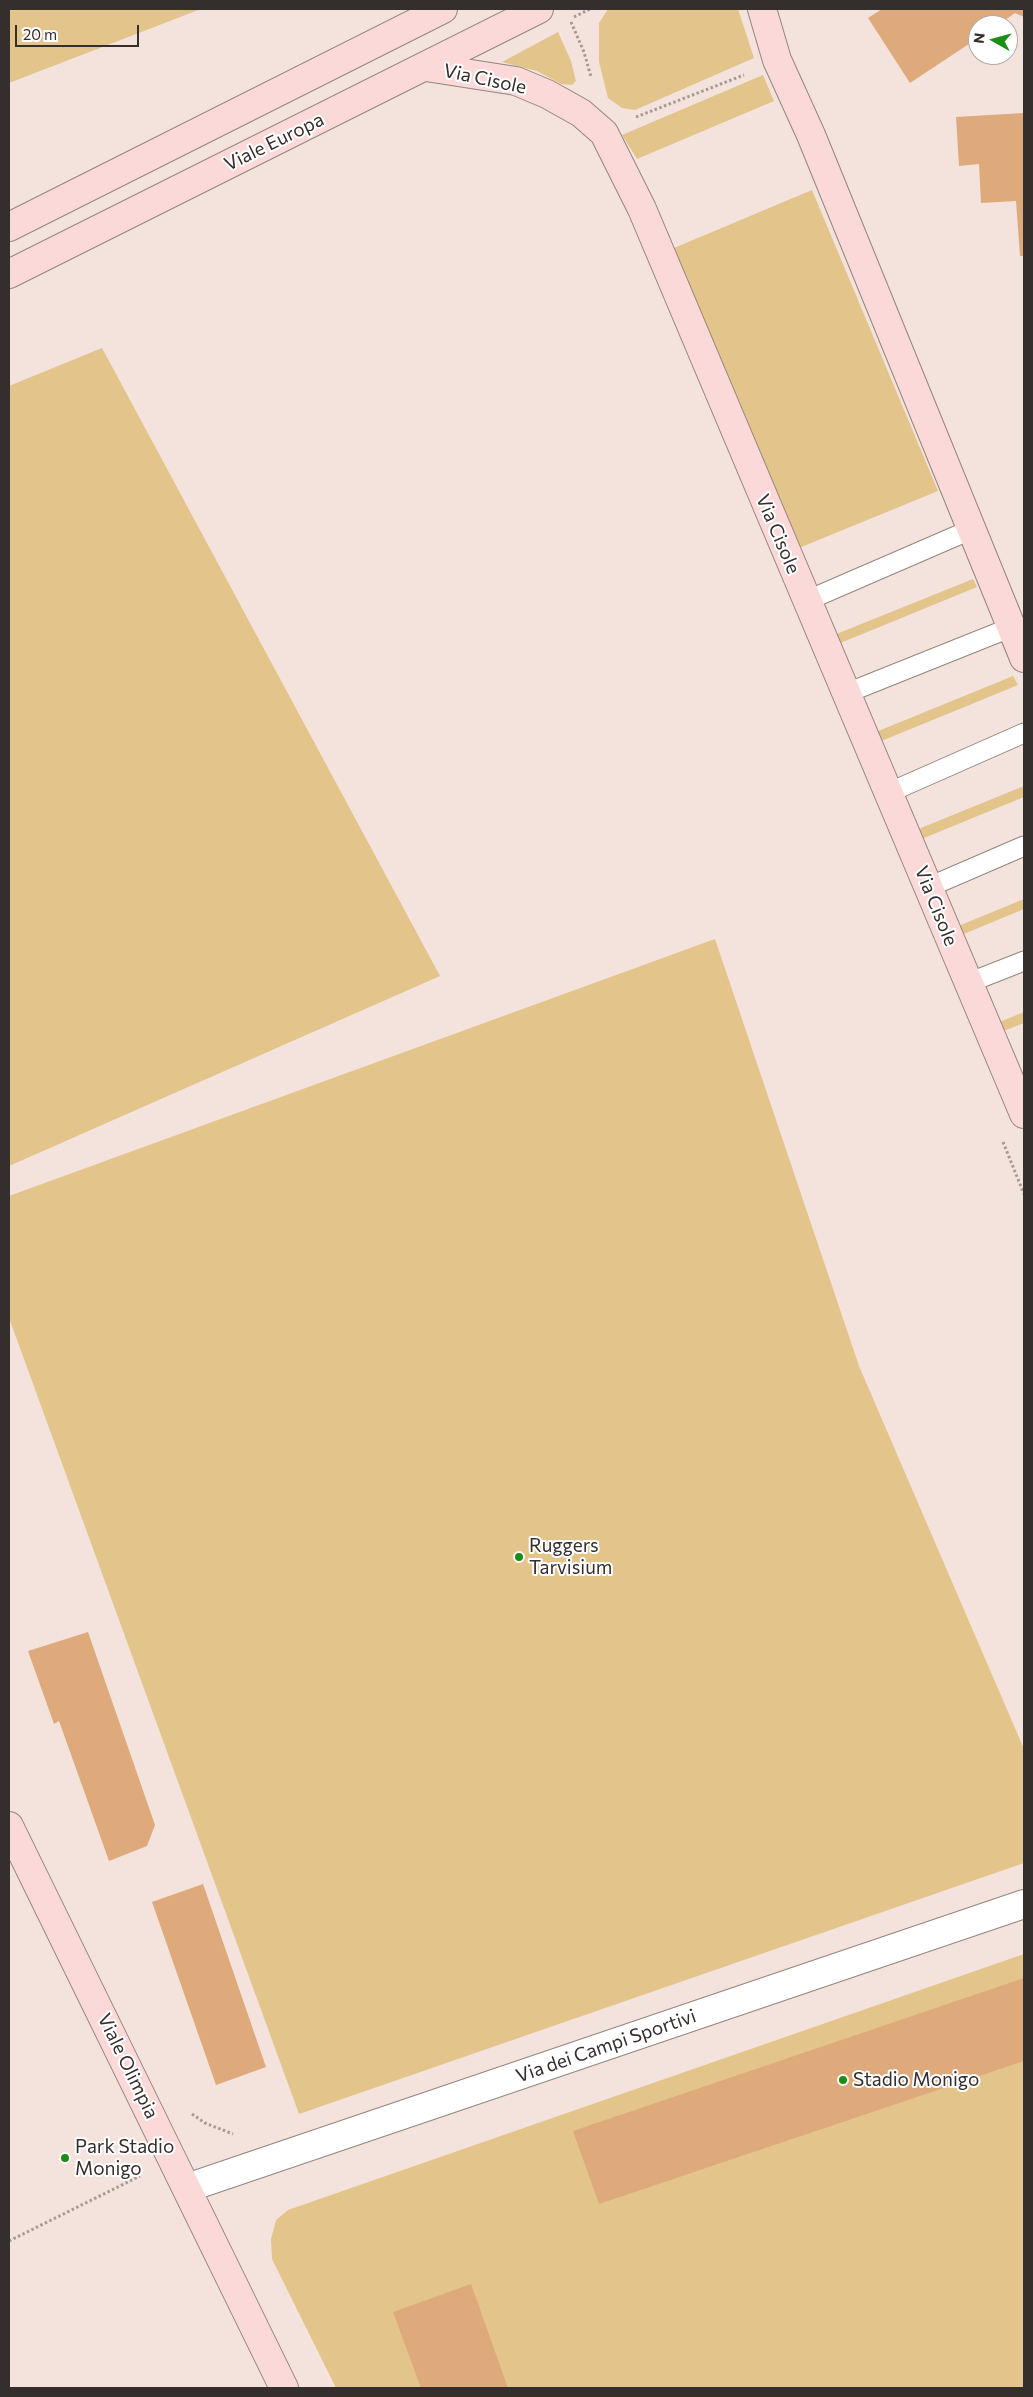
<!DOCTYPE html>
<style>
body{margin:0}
#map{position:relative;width:1033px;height:2397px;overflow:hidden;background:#f3e3dc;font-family:Commissioner,sans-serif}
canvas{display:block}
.frame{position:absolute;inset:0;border:10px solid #342e2c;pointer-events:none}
.north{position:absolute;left:968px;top:15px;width:50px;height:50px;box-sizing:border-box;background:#fff;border:1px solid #aeabab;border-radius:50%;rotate:277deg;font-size:14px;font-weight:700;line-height:20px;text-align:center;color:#342e2c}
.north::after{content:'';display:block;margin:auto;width:18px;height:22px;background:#1b8e15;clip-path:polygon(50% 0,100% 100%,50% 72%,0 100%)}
.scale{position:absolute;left:15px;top:25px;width:124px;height:22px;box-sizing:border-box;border:2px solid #342e2c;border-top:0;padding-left:6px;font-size:15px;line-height:18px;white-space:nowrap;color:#342e2c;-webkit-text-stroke:4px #fff;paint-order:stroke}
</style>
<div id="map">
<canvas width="1033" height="2397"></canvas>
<div class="frame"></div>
<div class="north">N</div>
<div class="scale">20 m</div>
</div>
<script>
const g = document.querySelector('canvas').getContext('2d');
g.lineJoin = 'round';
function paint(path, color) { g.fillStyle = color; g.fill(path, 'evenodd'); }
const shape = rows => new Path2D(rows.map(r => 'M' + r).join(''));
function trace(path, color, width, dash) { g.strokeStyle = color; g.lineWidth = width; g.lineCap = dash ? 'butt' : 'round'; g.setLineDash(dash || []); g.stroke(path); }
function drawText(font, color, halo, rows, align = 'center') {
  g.font = font + ' Commissioner,sans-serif'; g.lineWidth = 4; g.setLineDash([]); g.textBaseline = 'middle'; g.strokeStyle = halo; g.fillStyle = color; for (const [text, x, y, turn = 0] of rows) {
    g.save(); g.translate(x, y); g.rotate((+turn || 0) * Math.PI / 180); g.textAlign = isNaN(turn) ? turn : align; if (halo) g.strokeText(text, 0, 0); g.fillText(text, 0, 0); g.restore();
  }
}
const green = shape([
 [9,9,201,9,9,83],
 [608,9,738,9,754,58,635,110,622,108,608,98,599,62,599,23],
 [558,32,571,61,576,81,572,85,561,84,537,71,502,62],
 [763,75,774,101,637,159,622,135],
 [812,190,938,491,799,548,674,248],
 [102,348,440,976,9,1166,9,386],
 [973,579,977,587,838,644,834,635],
 [1013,676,1018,685,879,742,876,732],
 [1024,786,1024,797,919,840,916,830],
 [1024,899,1024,909,959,936,956,927],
 [715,939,859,1366,1024,1749,1024,1863,299,2114,9,1318,9,1196],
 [1024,1012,1024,1023,1001,1032,997,1023],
 [1024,1954,1024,2388,336,2388,272,2259,271,2239,276,2220,288,2210]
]);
const building = shape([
 [882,9,1024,9,1024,17,1015,13,998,25,978,25,978,38,910,83,868,18],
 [1024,113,1024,256,1020,256,1016,201,981,203,979,164,959,166,956,117],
 [88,1632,155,1825,147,1846,109,1861,59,1721,54,1724,28,1651],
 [203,1884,266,2067,216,2085,152,1902],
 [1024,1978,1024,2061,599,2204,573,2131],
 [471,2284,508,2388,421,2388,393,2312]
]);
const path = shape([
 [574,17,590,9],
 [571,22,584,52,591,77],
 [636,117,744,75],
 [1003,1142,1024,1194],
 [192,2114,205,2123,233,2134],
 [9,2241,140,2176]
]);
const lane = shape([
 [806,601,970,530],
 [847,693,1012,627],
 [888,793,1024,733],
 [929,887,1024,846],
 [968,983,1024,961]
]);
const street = shape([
 [187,2188,1024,1904]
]);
const secondary = shape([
 [762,9,777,60,811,135,1024,658],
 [426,67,516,81,547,94,581,113,604,133,642,209,1024,1114],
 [9,227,443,9],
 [9,274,539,9],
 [9,1826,284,2388]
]);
const markers = [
 [519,1557,5,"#1b8e15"],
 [843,2080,5,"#1b8e15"],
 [65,2158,5,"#1b8e15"]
];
const streetNames = [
 ["Via Cisole",485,79,12],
 ["Viale Europa",274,142,-26],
 ["Via Cisole",778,534,67],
 ["Via Cisole",936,906,68],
 ["Via dei Campi Sportivi",606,2046,-19],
 ["Viale Olimpia",128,2066,64]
];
const poiNames = [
 ["Ruggers",529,1546],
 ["Tarvisium",529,1568],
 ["Stadio Monigo",853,2080],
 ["Park Stadio",75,2147],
 ["Monigo",75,2169]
];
paint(green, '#e3c48b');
paint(building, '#dfaa7b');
trace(lane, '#93857f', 21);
trace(street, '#93857f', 30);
trace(secondary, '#93857f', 30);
trace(path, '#a59a95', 3, [2.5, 2.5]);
trace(lane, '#fff', 19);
trace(street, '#fff', 28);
trace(secondary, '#fbd9d8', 28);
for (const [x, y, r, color] of markers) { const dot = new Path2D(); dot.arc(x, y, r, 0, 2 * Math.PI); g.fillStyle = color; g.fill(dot); trace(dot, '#fff', 2); }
drawText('19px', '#342e2c', '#fff', streetNames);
drawText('19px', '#342e2c', '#fff', poiNames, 'left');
</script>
